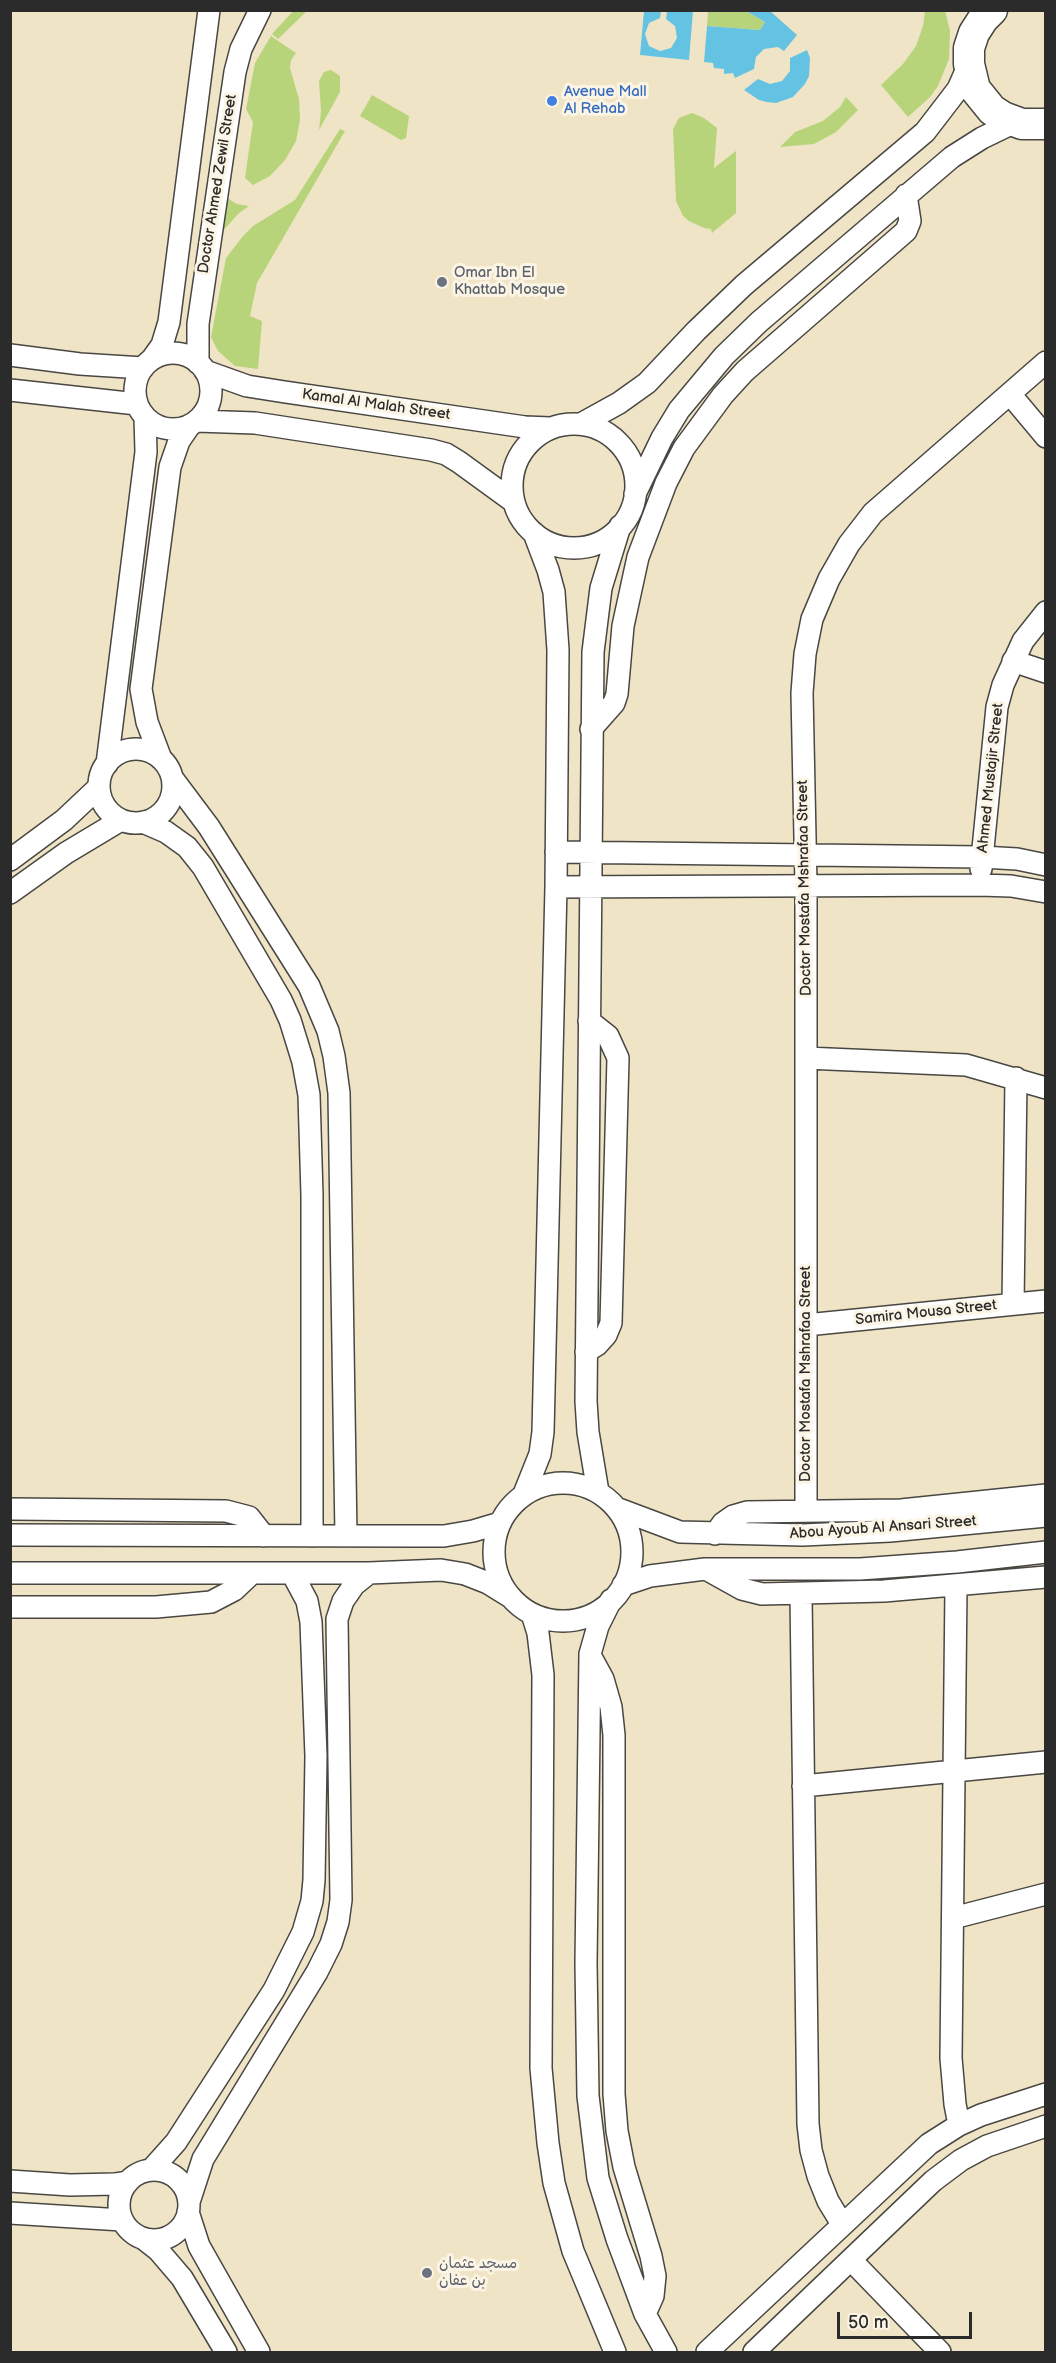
<!DOCTYPE html>
<meta charset="utf-8">
<style>
body{margin:0}
#map{position:relative;width:1056px;height:2363px;overflow:hidden;background:#f0e4c7;font-family:"Balsamiq Sans",sans-serif}
canvas{display:block}
.frame{position:absolute;inset:0;border:12px solid #2b2b2b;pointer-events:none}
.scale{position:absolute;left:837px;top:2312px;width:135px;height:27px;box-sizing:border-box;border:3px solid #2b2b2b;border-top:0;padding-left:8px;font-size:18px;line-height:21px;white-space:nowrap;color:#2b2b2b;-webkit-text-stroke:4px #fcf5e5;paint-order:stroke}
</style>
<div id="map">
<canvas width="1056" height="2363"></canvas>
<div class="frame"></div>
<div class="scale">50 m</div>
</div>
<script>
const g = document.querySelector('canvas').getContext('2d');
g.lineJoin = 'round';
function paint(path, color) { g.fillStyle = color; g.fill(path, 'evenodd'); }
const shape = rows => new Path2D(rows.map(r => 'M' + r).join(''));
function trace(path, color, width, dash) { g.strokeStyle = color; g.lineWidth = width; g.lineCap = dash ? 'butt' : 'round'; g.setLineDash(dash || []); g.stroke(path); }
function drawText(font, color, halo, rows, align = 'center') {
  g.font = font + ' "Balsamiq Sans","Playpen Sans Arabic",sans-serif'; g.lineWidth = 6; g.setLineDash([]); g.textBaseline = 'middle'; g.strokeStyle = halo; g.fillStyle = color; for (const [text, x, y, turn = 0] of rows) {
    g.save(); g.translate(x, y); g.rotate((+turn || 0) * Math.PI / 180); g.textAlign = isNaN(turn) ? turn : align; if (halo) g.strokeText(text, 0, 0); g.fillText(text, 0, 0); g.restore();
  }
}
const green = shape([
 [294,10,307,11,278,39,272,34],
 [708,11,746,11,765,22,760,30,707,26],
 [925,11,945,11,950,31,949,59,938,86,930,97,908,117,881,85,903,64,916,46,923,26],
 [271,36,296,53,291,60,290,68,299,99,300,120,296,141,285,160,270,176,253,185,245,178,253,122,246,109,255,63],
 [331,70,340,76,340,92,319,130,321,111,319,81,324,72],
 [372,95,409,116,406,138,401,140,360,116],
 [846,97,858,110,836,132,814,144,780,147,795,132,823,121,840,107],
 [692,113,704,118,717,128,714,168,736,151,736,213,712,233,711,229,704,228,689,221,683,216,676,201,673,129,679,118],
 [340,129,345,131,257,283,250,316,262,321,258,369,235,366,218,351,211,337,226,258,243,236,253,226,295,200],
 [227,198,237,204,249,206,238,214,223,231]
]);
const water = shape([
 [644,11,661,11,660,18,649,23,645,34,649,46,660,51,671,48,677,38,675,26,666,19,667,11,693,11,689,60,640,55],
 [746,11,770,11,797,35,784,51,778,47,764,49,756,57,754,69,735,78,733,73,724,74,724,69,714,68,713,63,704,62,707,26,760,30,765,22],
 [807,50,810,58,809,76,805,84,793,97,776,103,767,102,759,100,744,90,758,79,770,84,782,81,790,71,790,58]
]);
const street = shape([
 '135 391a38 38 0 1 1 76 0a38 38 0 1 1-76 0Z',
 [10,355,80,364,143,368],
 [152,359,162,345,169,322,209,10],
 [198,363,198,324,235,72,241,49,260,10],
 [205,371,247,386,285,392,525,427,550,428],
 [10,390,137,404],
 [1010,394,1046,437],
 [197,421,255,423,431,450,446,454,459,462,514,502],
 [581,424,619,403,647,383,696,331,744,285,925,132,958,89,969,64],
 '512 486a62 62 0 1 1 124 0a62 62 0 1 1-124 0Z',
 [635,494,662,438,679,410,724,356,759,322,952,157,982,138,1015,122],
 [1013,661,1046,672],
 [591,729,614,703,617,694,623,626,638,557,666,483,684,448,723,395,745,371,906,231,910,221,906,195],
 '99 786a37 37 0 1 1 74 0a37 37 0 1 1-74 0Z',
 [161,759,147,722,141,689,170,467,179,441,190,425],
 [107,764,146,452,145,417],
 [173,779,209,827,309,986,328,1031,334,1056,339,1093,346,1536],
 [143,822,166,832,187,847,203,867,281,1000,290,1020,303,1062,309,1095,312,1195,312,1536],
 [556,852,982,857,1017,859,1046,865],
 [10,860,64,820,99,787],
 [981,869,997,707,1003,685,1023,641,1046,612],
 [556,887,980,885,1011,886,1046,892],
 [10,893,66,853,121,820],
 [806,1058,966,1065,1046,1088],
 [1013,1304,1016,1078],
 [806,1325,1046,1301],
 [586,1352,597,1345,606,1335,611,1323,618,1058,608,1036,589,1021],
 '494 1552a69 69 0 1 1 138 0a69 69 0 1 1-138 0Z',
 [598,1492,588,1432,586,1401,593,652,601,588,620,526],
 [524,1494,540,1454,543,1432,556,887,558,650,554,592,548,570,534,533],
 [616,1508,680,1532,803,1535,890,1531,1046,1516],
 [10,1509,226,1511,249,1517,264,1536],
 [806,1510,806,885,802,693,805,654,812,619,829,579,849,544,873,513,1046,362],
 [715,1534,723,1523,733,1516,747,1512,901,1510,1046,1495],
 [10,1535,416,1536,444,1536,473,1531,500,1523],
 [706,1569,742,1589,762,1594,884,1591,1046,1577],
 [10,1573,369,1573,441,1570,465,1574,488,1583,509,1596],
 [623,1585,650,1576,705,1569,860,1569,957,1562,1046,1552],
 [956,1586,951,2058,955,2104,959,2125],
 [801,1595,808,2124,811,2150,818,2176,828,2201,842,2224],
 [611,1600,598,1626,590,1654,586,1963,588,2096,598,2178,617,2239,645,2314,666,2352],
 [10,1607,156,1607,211,1602,234,1590,252,1573],
 [532,1614,538,1633,543,1675,541,2068,548,2143,554,2183,573,2251,615,2352],
 [591,1657,603,1679,611,1707,614,1735,614,2094,617,2131,624,2167,651,2256,655,2276,653,2296,645,2314],
 [803,1786,1046,1762],
 [953,1918,1046,1894],
 '119 2205a35 35 0 1 1 70 0a35 35 0 1 1-70 0Z',
 [151,2170,176,2142,274,1990,303,1932,312,1901,314,1880,316,1756,311,1622,307,1601,292,1573],
 [10,2181,70,2185,115,2184,127,2182],
 [189,2202,203,2159,317,1972,331,1944,338,1922,341,1900,337,1619,343,1601,354,1585,369,1573],
 [188,2212,199,2246,259,2352],
 [10,2213,122,2220],
 [144,2239,158,2250,182,2278,226,2352],
 [851,2260,940,2352],
 [707,2352,929,2144,959,2125,981,2115,1046,2094],
 [754,2352,933,2181,961,2160,987,2146,1046,2126]
]);
const secondary = shape([
 [992,10,983,19,974,33,969,48,969,64,975,89,992,110,1003,117,1022,124,1046,124]
]);
const markers = [
 [552,101,6,"#3f7fe0"],
 [442,282,6,"#6b7280"],
 [427,2273,6,"#6b7280"]
];
const shopNames = [
 ["Avenue Mall",564,92],
 ["Al Rehab",564,109]
];
const streetNames = [
 ["Doctor Ahmed Zewil Street",218,184,-81],
 ["Kamal Al Malah Street",376,405,8],
 ["Ahmed Mustajir Street",991,778,-84],
 ["Doctor Mostafa Mshrafaa Street",805,888,-91],
 ["Samira Mousa Street",926,1313,-6],
 ["Doctor Mostafa Mshrafaa Street",806,1374,-90],
 ["Abou Ayoub Al Ansari Street",883,1528,-4]
];
const worshipNames = [
 ["Omar Ibn El",454,273],
 ["Khattab Mosque",454,290],
 ["مسجد عثمان",439,2264],
 ["بن عفان",439,2281]
];
paint(green, '#b7d47a');
paint(water, '#64c3e2');
trace(street, '#494742', 24);
trace(secondary, '#494742', 33);
trace(street, '#fff', 21);
trace(secondary, '#fff', 30);
for (const [x, y, r, color] of markers) { const dot = new Path2D(); dot.arc(x, y, r, 0, 2 * Math.PI); g.fillStyle = color; g.fill(dot); trace(dot, '#fcf5e5', 2); }
drawText('15px', '#366cbe', '#fcf5e5', shopNames, 'left');
drawText('15px', '#2b2b2b', '#fcf5e5', streetNames);
drawText('15px', '#5b616d', '#fcf5e5', worshipNames, 'left');
</script>
